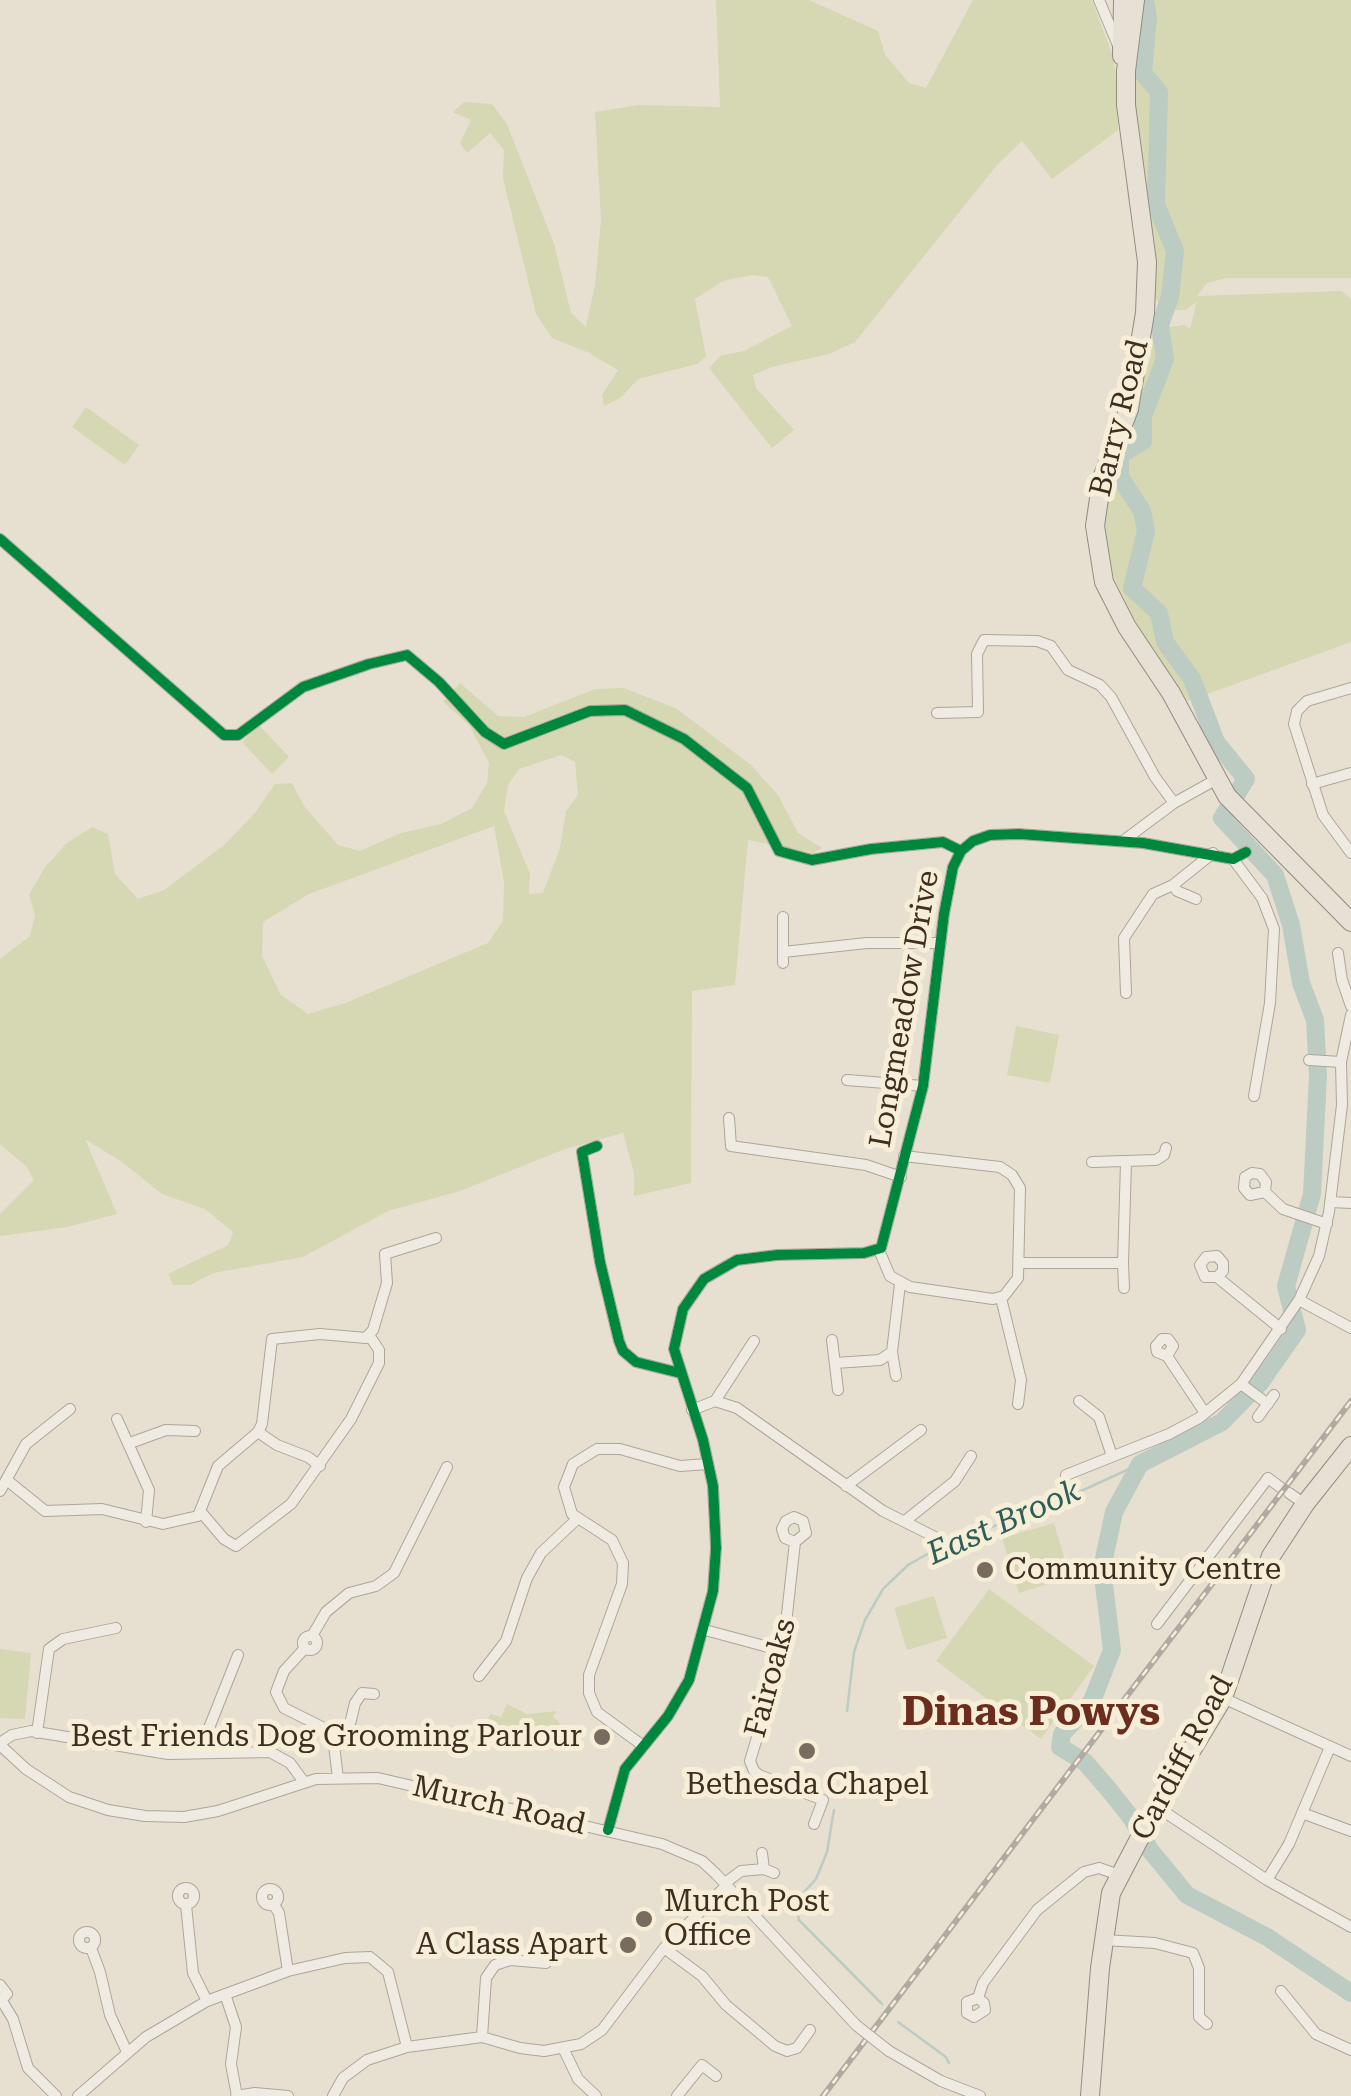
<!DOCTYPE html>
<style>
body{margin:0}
canvas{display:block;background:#e7e0d1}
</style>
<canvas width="1351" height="2096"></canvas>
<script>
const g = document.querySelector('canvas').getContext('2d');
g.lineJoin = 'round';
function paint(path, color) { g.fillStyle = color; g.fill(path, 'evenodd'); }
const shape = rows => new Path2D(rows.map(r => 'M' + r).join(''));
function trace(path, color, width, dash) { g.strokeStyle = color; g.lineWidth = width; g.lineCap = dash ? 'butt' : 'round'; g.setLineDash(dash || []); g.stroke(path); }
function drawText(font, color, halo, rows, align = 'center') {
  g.font = font + ' "Roboto Serif",serif'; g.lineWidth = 10; g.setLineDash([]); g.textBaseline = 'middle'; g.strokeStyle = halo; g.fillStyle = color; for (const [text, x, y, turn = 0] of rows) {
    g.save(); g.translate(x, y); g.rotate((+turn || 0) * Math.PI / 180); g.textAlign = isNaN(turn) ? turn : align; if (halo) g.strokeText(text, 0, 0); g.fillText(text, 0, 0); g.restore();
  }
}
const green = shape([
 [716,0,809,0,878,31,885,55,909,83,926,88,973,0,1092,0,1112,54,1117,81,1118,130,1052,179,1022,141,997,165,855,342,829,354,772,367,753,375,756,388,794,430,772,448,709,368,720,356,744,351,792,326,768,277,752,275,723,281,695,299,706,356,697,364,638,379,620,398,604,406,602,395,618,370,587,352,552,338,536,314,503,178,504,150,490,133,467,153,460,143,471,120,453,112,464,102,492,104,507,124,554,244,571,313,586,327,595,285,601,220,595,112,639,105,720,107],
 [1139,0,1351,0,1351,278,1226,278,1207,283,1197,296,1342,291,1351,299,1351,642,1188,701,1148,646,1106,562,1101,499,1151,356,1153,329,1185,325,1190,329,1197,301,1186,310,1169,310,1160,306,1155,296,1132,124],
 [86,407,139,445,125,465,72,427],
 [460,683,498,716,524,717,595,689,624,688,677,709,751,765,778,795,798,833,822,848,813,853,748,840,735,985,692,991,691,1183,634,1196,634,1173,623,1133,565,1149,460,1191,388,1211,303,1257,213,1273,190,1285,173,1285,168,1274,228,1245,233,1232,205,1209,162,1194,122,1162,85,1139,117,1214,67,1227,0,1236,0,1214,34,1180,27,1167,0,1144,0,959,30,936,35,915,29,895,45,867,67,843,92,827,108,834,115,874,138,899,164,890,224,845,254,814,275,784,292,783,304,806,338,845,360,851,401,833,441,824,472,808,487,783,489,763,469,725,443,702],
 [561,755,575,762,578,795,566,811,560,848,543,893,529,894,530,874,504,811,508,785,519,769],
 [494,826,504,882,503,921,488,943,345,1003,308,1014,281,995,262,956,263,922,309,894],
 [259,725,289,757,272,774,242,742],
 [1016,1026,1059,1035,1050,1083,1007,1075],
 [1054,1523,1070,1577,1019,1593,1002,1538],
 [989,1589,1094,1666,1041,1739,936,1661],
 [934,1596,947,1638,907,1650,894,1608],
 [0,1649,31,1653,25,1719,0,1718],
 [507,1704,527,1714,557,1711,553,1717,560,1723,546,1747,484,1729,490,1714,501,1717]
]);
const stream = shape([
 [945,1545,1057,1502,1140,1464],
 [847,1711,854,1652,865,1620,883,1589,908,1565,938,1548],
 [834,1810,827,1852,816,1879,795,1902,799,1920,882,2004],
 [898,2022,946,2057,949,2063]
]);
const river = shape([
 [1145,0,1148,17,1143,73,1159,92,1156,204,1175,251,1170,297,1160,325,1165,359,1143,416,1143,441,1120,455,1120,477,1142,511,1146,531,1132,588,1159,613,1165,642,1192,679,1216,742,1246,779,1222,818,1275,875,1291,925,1301,983,1315,1020,1318,1076,1312,1194,1286,1286,1297,1330,1260,1383,1222,1422,1140,1464,1114,1512,1102,1568,1112,1650,1092,1701,1062,1734,1060,1747,1085,1762,1110,1791,1132,1819,1150,1850,1187,1895,1267,1937,1351,1993]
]);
const minor = shape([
 [1099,0,1120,50],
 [0,539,224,735,238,735,303,687,369,664,407,655,439,682,485,732,504,744,590,711,625,710,684,739,747,788,779,851,812,860,871,849,943,842,961,851],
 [1351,688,1307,701,1297,711,1294,724,1323,815,1351,853],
 [937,713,978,712,977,654,984,640,1037,641,1051,646,1068,670,1100,685,1111,697,1155,777,1174,803],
 [1312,784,1351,773],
 [1123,841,1174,803,1217,779],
 [1233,859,1262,898,1274,929,1270,1003,1254,1096],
 [1173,885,1177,891,1196,899],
 [783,952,867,943,941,943],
 [1338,953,1342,980,1351,1006],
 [783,963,783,917],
 [1126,993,1124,938,1153,894,1173,885,1213,853],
 [1309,1060,1341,1062],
 [847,1080,923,1086],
 [729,1118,731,1146,866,1165,901,1177],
 [597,1146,582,1152,600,1262,619,1341,623,1351,636,1362,680,1373],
 [1092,1162,1156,1160,1164,1155,1166,1148],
 [1265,1192,1250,1195,1244,1188,1245,1177,1252,1173,1260,1174,1266,1182,1265,1192,1283,1209,1327,1224],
 [1331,1202,1351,1203],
 [879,1250,890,1276,910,1287,993,1299,1004,1296,1018,1278,1020,1188,1012,1175,1000,1167,904,1156],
 [1019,1263,1123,1263,1126,1163],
 [1123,1263,1124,1288],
 [1217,1277,1223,1271,1223,1263,1217,1256,1206,1257,1200,1265,1205,1277,1217,1277,1281,1329],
 [1001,1298,1021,1380,1018,1404],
 [1299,1300,1351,1328],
 [832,1340,838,1390],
 [892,1352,896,1376],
 [1167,1356,1173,1346,1168,1339,1162,1339,1156,1346,1157,1352,1167,1356,1205,1413],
 [835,1363,880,1360,892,1352,900,1284],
 [1241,1384,1268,1404],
 [715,1401,754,1341],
 [1079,1401,1099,1417,1112,1456],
 [692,1410,715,1401,737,1408,883,1511,937,1538,943,1555],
 [1258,1417,1274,1395],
 [117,1419,149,1490,146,1522],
 [258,1432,277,1445,308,1457,320,1466],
 [130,1443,166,1430,195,1431],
 [1066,1475,1169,1434,1199,1418,1241,1384,1299,1300,1319,1256,1329,1212,1342,1105,1341,1062,1351,1015],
 [8,1481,45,1511,102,1509,163,1524,198,1516,218,1466,258,1432,262,1424,272,1339,320,1334,366,1338,373,1330,387,1283,385,1254,436,1238],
 [846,1486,921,1430],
 [0,1491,26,1444,70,1409],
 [1289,1493,1305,1504],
 [201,1512,224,1539,236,1546,291,1504,351,1419,379,1363,379,1350,369,1335],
 [905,1521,955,1481,971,1456],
 [795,1542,785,1538,782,1529,786,1521,794,1517,803,1521,806,1533,795,1542,783,1651,750,1761,754,1771,759,1775,823,1800,814,1824],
 [1157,1624,1268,1478,1280,1487],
 [705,1630,783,1651],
 [312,1636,326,1612,349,1593,376,1586,394,1573,447,1467],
 '303 1643a7 7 0 1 1 14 0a7 7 0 1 1-14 0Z',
 [305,1648,284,1671,276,1692,284,1708,330,1731,333,1737,338,1778],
 [479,1676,506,1641,527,1578,541,1553,577,1519],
 [1223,1698,1351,1756],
 [37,1733,49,1649,63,1639,116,1628],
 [333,1737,350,1724,355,1703,362,1693,374,1694],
 [0,1743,12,1735,31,1731,168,1754,270,1752,290,1763,304,1782],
 [0,1745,26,1769,69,1797,108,1810,145,1816,184,1817,218,1811,316,1779,378,1778,662,1844,702,1861,716,1874,856,2025],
 [642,1745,597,1712,589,1693,589,1675,622,1584,623,1563,612,1540,572,1514,564,1487,573,1464,597,1449,620,1449,680,1466,708,1464],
 [168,1754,174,1739,198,1736,209,1728,238,1655],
 [1157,1807,1267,1880,1351,1927],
 [1302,1813,1351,1831],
 [608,1830,625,1769,668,1716,689,1680,713,1591,716,1548,713,1486,703,1440,674,1349,683,1309,704,1279,737,1260,777,1255,864,1253,881,1248,923,1086,944,914,953,867,961,851,973,841,990,835,1019,834,1143,843,1233,859,1246,852],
 [762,1853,764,1869],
 [1267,1880,1289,1844,1330,1747],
 [725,1883,741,1871,764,1869,774,1873],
 '178 1896a8 8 0 1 1 16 0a8 8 0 1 1-16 0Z',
 '262 1897a8 8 0 1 1 16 0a8 8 0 1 1-16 0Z',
 [186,1905,193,1973,207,2001],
 [274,1905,279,1913,288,1971],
 '79 1940a8 8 0 1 1 16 0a8 8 0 1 1-16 0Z',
 [1104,1940,1155,1943,1193,1953,1199,1968,1199,2017,1207,2024],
 [91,1948,100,1972,110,2015,127,2052],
 [664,1948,702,1976,726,2005,775,2046,787,2051,797,2048,810,2030],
 [0,1985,7,1994,0,2002],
 [1281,1991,1316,2034,1351,2050],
 [225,1994,236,2027,231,2064,237,2096],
 [978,1998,984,2003,985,2010,974,2017,967,2013,967,2002,978,1998,983,1983,1037,1910,1084,1872,1099,1868,1122,1876],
 [2,2001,13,2019,28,2068,56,2096],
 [482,2037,486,1978,495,1965,510,1960,546,1963],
 [563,2048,578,2079,596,2096],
 [889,2051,941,2081,980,2096],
 [78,2096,146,2037,207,2001,288,1971,345,1958,370,1957,388,1972,407,2047],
 [236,2096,255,2093,288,2096],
 [333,2096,343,2078,367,2060,407,2047,482,2037,520,2048,544,2051,581,2044,602,2030,664,1948,727,1885],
 [677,2096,702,2065,716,2076]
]);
const primary = shape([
 [1135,0,1126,71,1126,105,1147,262,1145,313,1129,409,1102,478,1095,526,1104,582,1127,627,1171,693,1227,796,1351,922],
 [1122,56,1123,0],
 [1090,2096,1100,1968,1111,1893,1147,1824,1223,1698,1271,1556,1305,1504,1351,1446]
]);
const rail = shape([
 [823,2096,1351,1401]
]);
const minorBridge = shape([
 [856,2025,889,2051]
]);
const cycleway = shape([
 [0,539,224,735,238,735,303,687,369,664,407,655,439,682,485,732,504,744,590,711,625,710,684,739,747,788,779,851,812,860,871,849,943,842,961,851],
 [597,1146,582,1152,600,1262,619,1341,623,1351,636,1362,680,1373],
 [608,1830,625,1769,668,1716,689,1680,713,1591,716,1548,713,1486,703,1440,674,1349,683,1309,704,1279,737,1260,777,1255,864,1253,881,1248,923,1086,944,914,953,867,961,851,973,841,990,835,1019,834,1143,843,1233,859,1246,852]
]);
const markers = [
 [985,1570,10,"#786c5e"],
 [602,1737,10,"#786c5e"],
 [807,1751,10,"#786c5e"],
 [644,1919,10,"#786c5e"],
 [628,1945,10,"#786c5e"]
];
const streetNames = [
 ["Barry Road",1120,418,-76],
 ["Longmeadow Drive",905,1009,-80],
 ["Fairoaks",771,1678,-75],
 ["Cardiff Road",1183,1758,-62],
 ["Murch Road",499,1806,13]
];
const poiNames = [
 ["Community Centre",1005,1570],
 ["Best Friends Dog Grooming Parlour",582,1737,"right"],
 ["Bethesda Chapel",807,1785,"center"],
 ["Murch Post",664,1902],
 ["Office",664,1936],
 ["A Class Apart",608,1945,"right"]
];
const waterNames = [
 ["East Brook",1004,1523,-24]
];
const districtNames = [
 ["Dinas Powys",1031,1713]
];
paint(green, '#d6d7b3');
trace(stream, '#bcccc2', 2.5);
trace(river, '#bcccc2', 18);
trace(minor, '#ada599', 12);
trace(primary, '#928b80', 20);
trace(minor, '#efebe3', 10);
trace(primary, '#e6e1d4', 18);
trace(rail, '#afaaa2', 6);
trace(rail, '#f7eed8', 2.5, [8]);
trace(minorBridge, '#ada599', 12, []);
trace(minorBridge, '#efebe3', 10);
trace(cycleway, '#00873e', 10);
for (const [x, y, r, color] of markers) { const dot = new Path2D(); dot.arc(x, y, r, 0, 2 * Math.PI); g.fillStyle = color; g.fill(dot); trace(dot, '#f7eed8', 4); }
drawText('30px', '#3d2e20', '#f7eed8', streetNames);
drawText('30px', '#3d2e20', '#f7eed8', poiNames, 'left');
drawText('italic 32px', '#2f5d5a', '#f7eed8', waterNames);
drawText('bold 40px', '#6b2e1e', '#f7eed8', districtNames);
</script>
